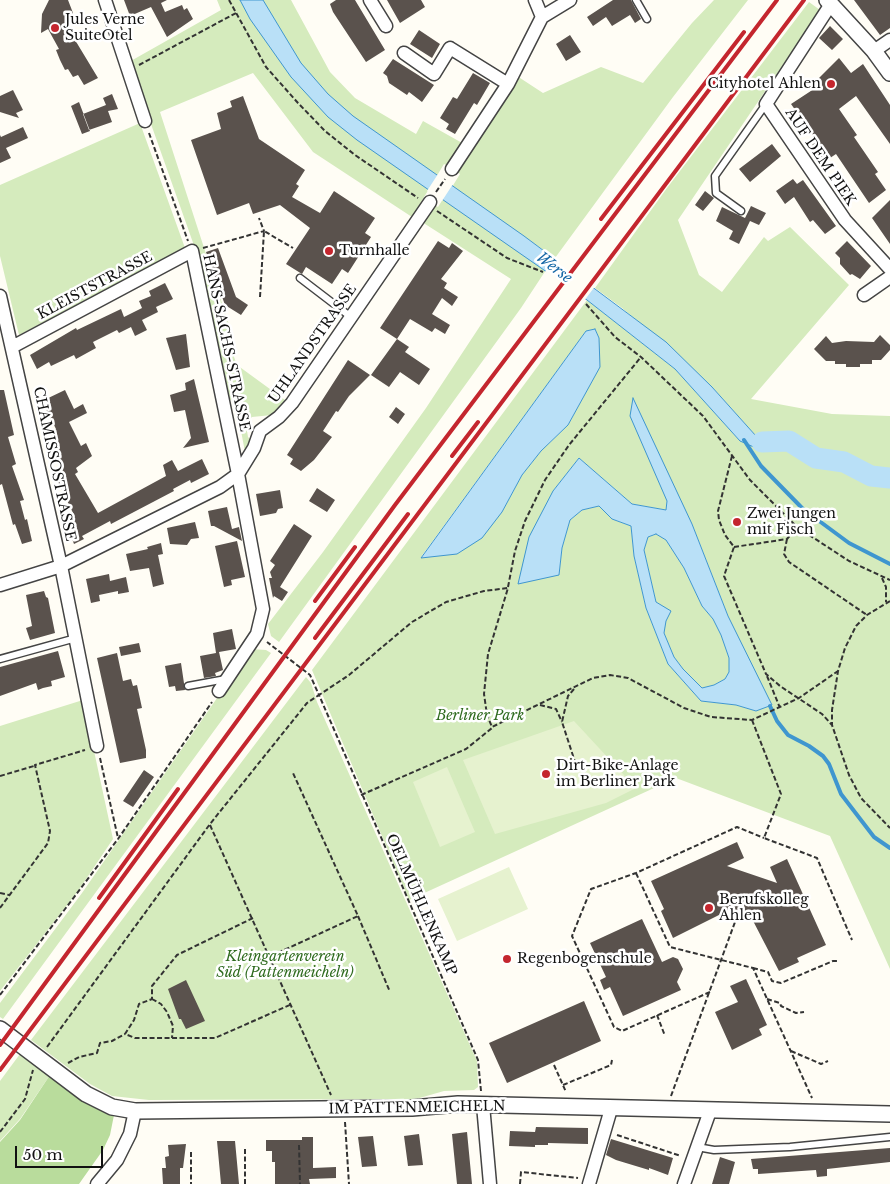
<!DOCTYPE html>
<meta charset="utf-8">
<style>
body{margin:0}
#map{position:relative;width:890px;height:1184px;overflow:hidden;background:#fffdf5;font-family:"Libre Baskerville",serif}
canvas{display:block}
.scale{position:absolute;left:15px;top:1146px;width:88px;height:22px;box-sizing:border-box;border:2px solid #111;border-top:0;padding-left:6px;font-size:15px;line-height:18px;white-space:nowrap;color:#111;-webkit-text-stroke:4px #fff;paint-order:stroke}
</style>
<div id="map">
<canvas width="890" height="1184"></canvas>
<div class="scale">50 m</div>
</div>
<script>
const g = document.querySelector('canvas').getContext('2d');
g.lineJoin = 'round';
function paint(path, color) { g.fillStyle = color; g.fill(path, 'evenodd'); }
const shape = rows => new Path2D(rows.map(r => 'M' + r).join(''));
function trace(path, color, width, dash) { g.strokeStyle = color; g.lineWidth = width; g.lineCap = dash ? 'butt' : 'round'; g.setLineDash(dash || []); g.stroke(path); }
function drawText(font, color, halo, rows, align = 'center') {
  g.font = font + ' "Libre Baskerville",serif'; g.lineWidth = 5; g.setLineDash([]); g.textBaseline = 'middle'; g.strokeStyle = halo; g.fillStyle = color; for (const [text, x, y, turn = 0] of rows) {
    g.save(); g.translate(x, y); g.rotate((+turn || 0) * Math.PI / 180); g.textAlign = isNaN(turn) ? turn : align; if (halo) g.strokeText(text, 0, 0); g.fillText(text, 0, 0); g.restore();
  }
}
const green = shape([
 [217,0,291,0,330,72,355,98,416,134,423,121,464,144,448,166,444,164,412,217,313,152,253,73,160,112,231,331,227,338,237,365,285,400,272,415,252,417,249,421,247,431,248,437,253,442,245,452,235,399,228,400,197,254,129,62,221,10],
 [714,0,748,0,673,97,555,258,452,187,460,174,457,172,517,76,543,93,601,67,643,83,692,23],
 [809,2,820,10,678,220,699,275,722,292,764,237,768,241,790,227,849,285,751,399,832,414,890,416,890,969,830,836,676,778,409,900,312,670,587,300,675,369,740,441,788,441,756,436,712,387,622,308,595,288,667,188],
 [595,329,599,338,599,368,568,425,541,451,522,475,502,512,421,557,586,331],
 [579,458,632,504,666,510,667,501,692,524,728,616,756,711,736,705,701,701,668,664,646,608,634,556,631,526,612,519,599,506,582,510,570,520,562,548,559,575,553,491],
 [140,123,185,248,19,335,0,256,0,185],
 [443,199,546,270,521,308,279,642,271,636,268,624,323,552,426,408,511,279,422,222,434,205,438,207],
 [657,534,666,540,684,568,702,606,713,619,721,635,729,658,729,672,725,679,714,685,702,688,683,669,674,657,664,633,664,608,656,602,644,550,648,537],
 [251,649,266,650,271,653,3,1019,0,1017,0,1003,82,893],
 [306,677,311,683,317,702,477,1061,478,1087,474,1090,444,1091,416,1099,149,1100,112,1096,90,1084,31,1040],
 [83,700,113,839,78,891,0,991,0,726],
 [20,1054,50,1075,20,1119,0,1141,0,1081]
]);
const forest = shape([
 [50,1075,93,1107,114,1115,110,1135,103,1150,79,1184,0,1184,0,1142,20,1120]
]);
const pitch = shape([
 [574,721,636,788,606,803,495,834,463,760],
 [447,767,475,832,440,847,413,782],
 [509,867,528,909,457,941,438,899]
]);
const water = shape([
 [240,0,263,0,301,63,328,94,353,116,524,236,666,342,712,387,756,436,789,441,756,448,740,441,675,369,587,300,357,140,328,117,291,77,250,19,240,0],
 [595,329,599,338,600,367,568,425,541,451,522,475,502,512,482,538,457,554,421,558,586,331,595,329],
 [633,398,692,524,728,616,772,705,756,711,736,705,701,701,668,664,646,608,634,556,631,526,612,519,599,506,582,510,570,520,562,548,559,575,518,584,529,537,553,491,579,458,632,504,666,510,667,501,630,416,633,398],
 [656,534,666,540,684,568,702,606,713,619,721,635,729,658,729,672,725,679,714,685,702,688,683,669,674,657,664,633,666,621,671,611,656,602,644,550,648,537,656,534]
]);
const pier = shape([
 [438,174,453,184,442,201,427,191],
 [556,257,596,285,584,301,545,272]
]);
const stream = shape([
 [744,440,761,466,803,509,849,543,890,564],
 [770,706,777,721,788,735,809,746,823,756,829,764,841,794,874,837,890,848]
]);
const river = shape([
 [762,442,789,441,816,458,844,462,871,476,890,478]
]);
const building = shape([
 [49,0,68,0,73,13,69,24,72,35,98,78,84,85,78,75,73,77,68,69,65,70,60,60,56,50,59,49,48,29,41,33,42,14],
 [124,0,167,0,161,3,165,12,182,5,184,10,187,8,193,19,167,37,151,7,130,16],
 [336,0,355,0,385,50,366,62,333,12,330,4],
 [387,0,421,0,425,7,400,23],
 [613,0,631,0,641,19,635,23,630,15,612,26,606,17,593,26,587,17],
 [854,0,890,0,890,28,880,35],
 [830,26,843,39,832,50,819,38],
 [419,30,440,44,432,58,410,44],
 [570,35,581,52,566,61,556,44],
 [839,58,851,73,863,64,890,105,890,144,856,96,839,109,857,135,854,137,878,172,875,174,886,190,869,203,836,154,824,162,812,145,817,141,791,104,820,85,816,81],
 [393,59,434,85,422,102,409,92,407,95,389,83,387,76,383,73],
 [473,73,490,83,477,105,474,103,455,134,446,129,449,124,440,118,453,97,457,99],
 [13,90,23,110,16,113,19,118,0,112,0,96],
 [112,94,118,109,108,111,112,122,89,130,83,114,106,105,103,98],
 [243,96,259,139,305,170,296,184,299,186,292,197,320,213,334,191,375,218,365,233,371,237,348,273,342,269,332,284,306,267,302,274,286,264,310,228,280,205,253,214,249,203,217,215,191,140,221,129,217,113,232,107,230,101],
 [79,102,90,131,82,134,71,106],
 [23,127,28,138,6,148,11,158,0,163,0,135,1,137],
 [772,144,781,156,750,182,739,169],
 [793,179,797,184,803,180,836,226,825,234,813,220,810,222,794,197,785,204,776,191],
 [705,191,714,198,703,211,695,205],
 [890,200,890,244,872,218],
 [751,206,766,213,759,225,750,221,739,244,729,239,733,231,716,221,722,207,745,218],
 [438,241,449,248,452,243,463,251,441,279,447,283,444,288,458,297,452,306,442,298,432,314,450,325,445,334,435,328,432,332,410,319,397,339,409,347,405,352,430,369,419,385,400,372,389,387,371,375,397,339,380,328],
 [847,241,871,266,860,279,852,274,850,275,840,264,840,258,835,253],
 [218,248,236,297,248,305,241,315,225,305,206,252],
 [165,283,173,299,156,307,158,312,142,320,147,330,135,336,131,327,119,333,117,330,93,342,96,348,76,359,74,355,51,366,49,362,37,369,30,355,76,328,77,330,121,309,124,317,142,308,139,301,151,296,149,291],
 [186,334,190,367,176,370,166,338],
 [880,335,890,345,890,350,881,360,872,360,872,364,860,364,860,367,846,367,846,364,835,364,835,361,826,361,814,349,826,336,832,343,846,341,874,342],
 [348,360,370,375,349,396,338,412,336,411,323,431,332,437,314,460,301,471,290,464,293,459,287,455],
 [194,379,209,442,183,448,191,438,185,410,174,412,170,395,186,390,185,383],
 [0,390,4,390,14,435,8,437,16,464,12,466,24,500,20,501,25,520,27,519,32,541,22,544,15,524,13,525,2,484,0,485],
 [65,390,74,409,83,404,87,413,69,422,81,446,86,443,92,456,76,468,78,472,75,474,98,513,166,476,163,465,172,460,178,471,202,459,209,474,191,483,190,480,173,489,174,491,111,524,110,521,82,536,84,539,74,544,68,528,75,524,71,517,74,515,58,482,65,479,60,469,64,467,57,455,60,454,49,432,56,429,42,401],
 [396,407,405,414,398,424,389,417],
 [317,488,335,500,327,512,309,501],
 [280,490,283,508,278,509,276,513,260,516,256,494],
 [227,507,232,529,239,527,242,541,214,526,211,526,208,511],
 [195,522,199,538,191,539,187,545,170,544,167,528],
 [294,524,312,536,280,587,288,592,282,601,274,596,273,598,269,578,272,578,270,572,275,565,270,561],
 [237,541,245,577,231,580,232,585,224,587,215,546],
 [161,543,163,554,158,555,164,584,153,587,149,568,130,571,126,554,148,549,147,547],
 [109,574,110,581,126,577,129,592,118,594,118,591,99,595,100,601,91,603,86,579],
 [44,591,46,597,48,598,55,633,30,640,26,628,32,626,26,595],
 [232,629,236,649,219,652,223,670,215,673,216,676,204,678,200,656,216,653,213,633],
 [139,643,141,652,121,656,119,647],
 [58,651,65,677,51,681,52,686,43,688,38,690,36,683,0,696,0,667],
 [117,653,123,681,131,679,133,686,137,685,142,708,137,709,146,750,146,758,120,763,97,658],
 [181,663,185,690,176,691,175,686,169,687,165,666],
 [144,770,154,777,133,807,123,801],
 [737,842,744,858,727,866,777,883,770,867,787,859,826,945,797,958,799,962,779,971,750,915,731,909,673,938,661,911,664,909,651,881],
 [642,919,662,962,673,957,678,959,683,969,677,982,681,990,623,1016,610,987,604,990,600,980,606,977,590,943],
 [746,979,767,1025,759,1029,762,1035,732,1050,715,1012,738,1002,730,986],
 [186,980,205,1021,186,1029,181,1019,179,1019,168,989],
 [584,1001,601,1041,507,1083,489,1043],
 [536,1127,588,1128,588,1144,548,1143,548,1145,535,1145,535,1147,509,1146,510,1131,535,1132],
 [467,1132,472,1184,457,1184,452,1134],
 [419,1134,423,1165,408,1166,404,1136],
 [373,1136,377,1166,362,1167,358,1137],
 [302,1137,313,1137,313,1168,336,1167,336,1178,309,1179,310,1184,275,1184,275,1162,272,1162,272,1151,266,1151,266,1140,302,1140],
 [611,1139,673,1158,668,1175,649,1168,649,1170,616,1160,606,1155],
 [217,1141,235,1141,239,1184,221,1184],
 [186,1144,183,1168,180,1168,180,1184,163,1184,162,1168,166,1168,165,1157,169,1156,168,1145],
 [890,1148,890,1162,827,1169,827,1176,817,1177,816,1170,758,1174,758,1169,753,1169,751,1159],
 [720,1157,735,1162,729,1184,712,1184]
]);
const path = shape([
 [229,0,266,67,298,103,325,131,355,155,418,198],
 [139,65,236,13],
 [149,133,188,241],
 [436,192,445,179],
 [437,211,507,258,543,272],
 [203,248,264,231,259,218],
 [260,297,264,231,293,248],
 [586,304,615,337,641,357,703,416,750,480,797,527,849,561,890,580],
 [732,456,718,511,719,520,725,535,734,547,724,576,766,674,780,686,822,714,832,725],
 [787,539,784,554,789,562,867,615],
 [734,547,787,539,797,527],
 [882,578,886,587,886,602],
 [508,587,515,551,525,521,545,480,569,445,641,357],
 [890,601,867,615,856,626,845,648,838,671,832,710,832,725,849,775,861,798,890,828],
 [767,676,780,708],
 [574,689,568,696,562,722,576,765],
 [540,705,556,709,562,722],
 [752,720,781,794,764,838,817,858,852,940],
 [100,758,118,838],
 [0,776,34,766],
 [361,795,466,749,492,728],
 [210,825,331,1095],
 [636,873,670,947,753,968,812,1098],
 [0,893,9,895],
 [0,908,48,843,50,831,35,765,85,750],
 [358,916,390,992],
 [253,918,177,955,152,986,152,999,139,1004,134,1020,125,1034,135,1038,215,1038,292,1004],
 [271,956,358,916,293,773],
 [753,968,768,972,772,981,781,983,833,961,838,961],
 [710,992,622,1031,614,1027,572,936,591,889,636,873,737,827,764,838],
 [0,995,118,839,212,702],
 [152,999,161,1004,167,1012,173,1026,172,1038],
 [767,999,780,1003,781,1006,796,1013,804,1012],
 [657,1015,665,1036],
 [47,1047,210,824,307,703,319,695,310,675,267,642],
 [791,1051,821,1064,828,1061],
 [68,1063,79,1057,97,1053,100,1043,112,1041,125,1034],
 [554,1065,566,1092],
 [563,1085,611,1065,612,1060],
 [481,1091,478,1060,319,695,349,675,412,622,446,602,484,591,508,588,488,654,484,694,487,715,492,727,593,678,610,675,628,678,684,708,711,717,752,720,799,698,838,671],
 [671,1096,735,922],
 [345,1122,349,1184],
 [0,1132,25,1099,33,1070],
 [617,1135,681,1156],
 [299,1145,300,1184],
 [245,1149,245,1184],
 [191,1152,191,1184],
 [520,1184,521,1172,578,1178]
]);
const service = shape([
 [636,0,647,19],
 [741,211,716,193,715,176,766,104],
 [300,278,351,317],
 [0,659,76,638],
 [188,686,226,679],
 [697,1147,714,1150,790,1147,890,1137]
]);
const minor = shape([
 [105,0,145,121],
 [370,0,386,26],
 [535,0,542,17],
 [831,4,766,104,845,220,890,269],
 [874,51,890,40],
 [404,53,434,74,450,48,508,84],
 [452,169,508,84,542,17,570,0],
 [864,295,890,277],
 [0,296,61,566,97,746],
 [12,347,192,251,238,474,263,609,257,634,219,691],
 [0,585,61,566,220,487,238,474,254,448,260,431,279,417,292,403,430,202],
 [483,1105,490,1184],
 [97,1184,117,1160,130,1134,135,1111],
 [589,1184,611,1109],
 [684,1184,710,1111]
]);
const tertiary = shape([
 [827,0,874,51,890,73],
 [0,1029,86,1094,112,1107,135,1111,412,1108,458,1104,890,1114]
]);
const rail = shape([
 [601,219,744,32],
 [452,456,478,422],
 [315,601,355,547],
 [315,638,408,514],
 [99,898,178,789],
 [0,1045,395,505,777,0],
 [0,1070,804,0]
]);
const markers = [
 [55,28,5,"#c4262e"],
 [831,84,5,"#c4262e"],
 [329,251,5,"#c4262e"],
 [737,522,5,"#c4262e"],
 [546,774,5,"#c4262e"],
 [709,908,5,"#c4262e"],
 [507,959,5,"#c4262e"]
];
const poiNames = [
 ["Jules Verne",65,20],
 ["SuiteOtel",65,36],
 ["Cityhotel Ahlen",821,84,"right"],
 ["Turnhalle",339,251],
 ["Zwei Jungen",747,514],
 ["mit Fisch",747,530],
 ["Dirt-Bike-Anlage",556,766],
 ["im Berliner Park",556,782],
 ["Berufskolleg",719,900],
 ["Ahlen",719,916],
 ["Regenbogenschule",517,959]
];
const streetNames = [
 ["AUF DEM PIEK",820,157,56],
 ["KLEISTSTRASSE",95,286,-28],
 ["HANS-SACHS-STRASSE",226,343,78],
 ["UHLANDSTRASSE",313,344,-55],
 ["CHAMISSOSTRASSE",54,464,78],
 ["OELMÜHLENKAMP",421,905,66],
 ["IM PATTENMEICHELN",417,1108,-1]
];
const parkNames = [
 ["Berliner Park",480,716],
 ["Kleingartenverein",285,957],
 ["Süd (Pattenmeicheln)",285,973]
];
const waterNames = [
 ["Werse",554,268,37]
];
paint(green, '#d5ebbd');
paint(forest, '#b9dc9c');
paint(pitch, '#e6f2cf');
paint(water, '#b9e0f7');
trace(water, '#3f96cf', 1);
paint(pier, '#fffdf5');
trace(stream, '#3f96cf', 4);
trace(river, '#b9e0f7', 21);
paint(building, '#5a524d');
trace(service, '#444', 9);
trace(minor, '#444', 15);
trace(tertiary, '#444', 18);
trace(path, '#333', 2, [5, 2.5]);
trace(service, '#fff', 6);
trace(minor, '#fff', 12);
trace(tertiary, '#fff', 15);
trace(rail, '#c4262e', 4);
for (const [x, y, r, color] of markers) { const dot = new Path2D(); dot.arc(x, y, r, 0, 2 * Math.PI); g.fillStyle = color; g.fill(dot); trace(dot, '#fff', 2); }
drawText('14px', '#111', '#fff', poiNames, 'left');
drawText('14px', '#111', '#fff', streetNames);
drawText('italic 14px', '#2f6b1f', '#fff', parkNames);
drawText('italic 15px', '#1768a6', '#fff', waterNames);
</script>
